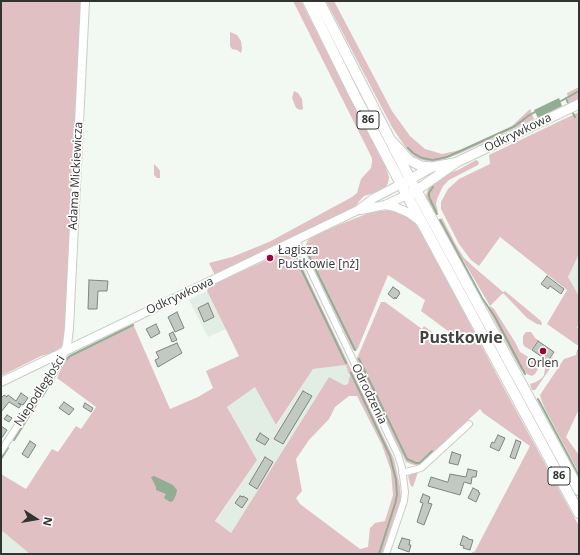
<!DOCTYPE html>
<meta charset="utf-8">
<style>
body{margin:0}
#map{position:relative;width:580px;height:555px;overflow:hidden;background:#f2f8f2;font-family:"Open Sans",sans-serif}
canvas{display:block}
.frame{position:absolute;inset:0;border:2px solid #323432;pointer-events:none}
.north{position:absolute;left:16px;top:499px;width:40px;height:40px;-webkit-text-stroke:3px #fff;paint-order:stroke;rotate:102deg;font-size:11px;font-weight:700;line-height:16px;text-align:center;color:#323432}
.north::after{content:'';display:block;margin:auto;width:14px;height:18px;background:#323432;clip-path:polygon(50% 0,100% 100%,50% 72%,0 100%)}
</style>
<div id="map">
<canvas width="580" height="555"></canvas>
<div class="frame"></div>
<div class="north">N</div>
</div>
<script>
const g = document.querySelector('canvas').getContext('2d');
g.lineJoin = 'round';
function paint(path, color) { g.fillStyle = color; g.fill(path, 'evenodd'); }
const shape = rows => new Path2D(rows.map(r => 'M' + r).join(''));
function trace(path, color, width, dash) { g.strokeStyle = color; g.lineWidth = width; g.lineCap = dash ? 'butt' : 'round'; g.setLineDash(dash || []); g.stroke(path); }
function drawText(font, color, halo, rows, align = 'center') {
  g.font = font + ' "Open Sans",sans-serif'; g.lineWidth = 3.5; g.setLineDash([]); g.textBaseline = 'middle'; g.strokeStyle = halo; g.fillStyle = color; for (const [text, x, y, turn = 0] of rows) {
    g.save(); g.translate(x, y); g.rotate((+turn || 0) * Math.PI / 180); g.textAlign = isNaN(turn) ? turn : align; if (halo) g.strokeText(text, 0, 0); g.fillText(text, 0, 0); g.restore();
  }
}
const built = shape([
 [579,254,579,296,568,277],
 [207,291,226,329,208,337,189,300],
 [346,365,350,375,348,384,344,385,329,377,231,533,215,522,257,460,227,407,255,386,277,425,313,369],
 [1,530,30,554,1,554]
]);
const green = shape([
 [1,1,83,1,65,331,64,342,61,347,55,352,41,356,1,376],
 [293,1,301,1,386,168,389,177,388,183,385,188,377,192,364,196,360,200,356,206,350,210,215,275,209,263,232,257,269,242,352,197,357,193,361,179,371,168,372,162,372,158],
 [326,1,334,1,392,111,410,136,425,149,442,154,460,150,512,126,530,109,534,119,461,153,439,161,426,161,416,158,406,148,392,127],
 [230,32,237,35,241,41,242,49,241,53,237,50,232,49,230,46],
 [579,87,579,99,569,105,567,93],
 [294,91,298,93,302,99,303,109,300,110,296,108,292,98],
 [579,112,579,254,568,277,579,296,579,323,577,328,579,329,579,345,577,345,547,324,567,290,500,237,479,266,471,260,459,244,441,209,441,202,448,189,459,179,490,164,489,155],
 [476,160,478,161,479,163,478,165,449,180,443,186,437,199,436,204,438,212,434,214,426,200,426,195,428,189,433,182,452,172,458,170],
 [154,164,158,168,160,171,160,178,157,178,154,175],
 [390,210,397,211,405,215,415,223,420,231,452,290,506,392,579,526,579,554,469,554,475,551,530,446,483,413,480,409,419,466,411,464,406,462,356,359,358,356,381,302,385,302,422,329,424,326,446,342,452,334,421,311,425,300,388,275,358,348,356,351,353,350,306,252,305,247,308,240,316,235,341,224,369,213,379,211],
 [442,218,456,245,464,258,475,268,503,292,505,291,541,321,542,324,542,325,537,324,527,318,503,293,490,306,494,309,515,342,520,352,535,361,537,363,538,369,535,374,532,376,529,375,521,370,488,309,490,306,463,260,461,262,438,220],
 [286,251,292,251,295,252,394,459,400,487,401,499,382,554,30,554,1,530,1,474,26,489,52,449,58,452,76,426,81,429,96,407,57,378,61,369,69,356,133,324,170,409,198,397,213,388,206,371,239,356,207,291,208,287],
 [346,365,348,372,350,375,348,384,344,385,329,377,231,533,215,521,257,460,227,407,255,387,276,425,313,369],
 [349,396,357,396,382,445,391,471,393,495,385,521,375,523,370,528,368,547,360,549,300,504,296,498,302,491,296,459,309,440,329,419,335,407],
 [477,313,498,349,579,500,579,507,475,314],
 [526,332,531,332,535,338,538,340,531,350,524,346,523,343,523,336],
 [579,349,579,409,566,437,579,455,579,473,545,409,542,402,540,395,564,359,576,355,577,350],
 [552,357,555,359,555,361,536,389,535,390,532,390,530,384,536,382,542,378,544,375,545,369,550,363,549,362],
 [418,472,413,487,411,486,410,484,408,476,412,473]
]);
const water = shape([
 [559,98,562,106,538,118,534,110],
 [154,476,173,485,177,490,176,495,173,501,170,502,164,498,166,494,156,490,156,487,151,477]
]);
const stream = shape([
 [566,98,568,103],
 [561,101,579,91],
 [573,113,575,117],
 [408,148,413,153,422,158,433,160,447,157,511,128,515,126,528,116,535,112],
 [433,187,429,193,429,197,437,214],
 [440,220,482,298,495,317,525,374],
 [307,250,308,254,355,350],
 [295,256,346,363],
 [359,359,407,459,416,463,420,463,432,451],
 [351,373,390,456,396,480,397,495,395,504,379,554],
 [42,397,63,363,70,356,133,325],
 [538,399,579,476],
 [14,440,36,405],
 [1,459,8,448]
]);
const building = shape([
 [547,276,564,289,561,294,550,286,548,289,541,284,547,276],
 [89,280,108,281,107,291,98,291,97,309,88,309,89,280],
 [393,287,399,291,399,292,400,293,396,299,395,297,394,299,388,294,393,287],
 [208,303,214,317,204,322,198,308,208,303],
 [177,312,184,328,175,332,168,317,177,312],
 [156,324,160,333,151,338,146,329,156,324],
 [173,332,177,340,172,342,169,334,173,332],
 [538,341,554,352,548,361,532,350,538,341],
 [177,343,182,353,158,367,155,360,159,358,156,352,177,343],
 [303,391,312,396,283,444,274,439,303,391],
 [21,393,28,398,23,405,18,403,21,405,19,408,9,402,1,412,1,398,4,395,7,397,8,395,16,401,21,393],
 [64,402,74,409,69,415,59,408,64,402],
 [85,403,93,408,91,412,83,407,85,403],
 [7,415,12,418,9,422,4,419,7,415],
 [1,426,7,430,1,439,1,426],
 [260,433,269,439,265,445,256,440,260,433],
 [498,435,505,438,499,451,490,447,492,442,494,443,498,435],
 [516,440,521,442,515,459,510,457,516,440],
 [30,441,36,445,28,458,22,454,30,441],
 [452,452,461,455,458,465,449,463,452,452],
 [265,457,273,462,257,489,249,484,265,457],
 [468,469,477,471,476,477,472,477,471,484,464,482,460,495,428,486,431,477,447,482,448,482,450,474,466,477,468,469],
 [473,488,479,491,478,492,480,493,476,502,468,498,473,488],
 [423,494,430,497,428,503,432,504,424,525,417,522,423,503,420,502,423,494],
 [240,496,243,497,243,496,248,499,242,508,235,503,240,496],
 [463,536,468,538,468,539,473,540,470,550,463,548,464,546,460,545,463,536],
 [402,538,410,540,409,545,411,545,409,552,398,548,402,538]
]);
const minor = shape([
 [296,240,398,455,402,468,405,492,404,501,386,554],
 [1,451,63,357,65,351],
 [402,473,421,468,469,424]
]);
const tertiary = shape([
 [385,205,395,207,409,213,421,222],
 [361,210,385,205,407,195],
 [65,351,67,345,69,328,85,1],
 [1,382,358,210,374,198,401,184]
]);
const secondary = shape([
 [393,142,409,160,421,166,432,167],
 [405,182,432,167,454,163],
 [410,194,417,190,457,162,579,104]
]);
const primary = shape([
 [308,1,354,94,401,184,579,513],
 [319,1,410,179,579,490]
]);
const markers = [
 [270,258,4,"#a0013f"],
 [543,351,4,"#a0013f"]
];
const shields = [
 [368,120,22],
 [559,476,22]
];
const shieldNames = [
 ["86",368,120],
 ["86",559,476]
];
const streetNames = [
 ["Odkrywkowa",518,133,-26],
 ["Adama Mickiewicza",76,176,-87],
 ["Odkrywkowa",180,296,-25],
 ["Niepodległości",40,391,-57],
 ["Odrodzenia",369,394,64]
];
const poiNames = [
 ["Łagisza",278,251],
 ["Pustkowie [nż]",278,265],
 ["Orlen",543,364,"center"]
];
const districtNames = [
 ["Pustkowie",461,338]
];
paint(built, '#e2eee3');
paint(green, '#e1c0c4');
paint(water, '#93ad95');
trace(stream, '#93ad95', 2);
paint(building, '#c2c8c2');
trace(building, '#7e847f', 1);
trace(minor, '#c7cdc7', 8);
trace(tertiary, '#c7cdc7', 10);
trace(secondary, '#c7cdc7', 11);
trace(primary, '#c7cdc7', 12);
trace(minor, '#fff', 6);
trace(tertiary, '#fff', 8);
trace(secondary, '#fff', 9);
trace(primary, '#fff', 10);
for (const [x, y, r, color] of markers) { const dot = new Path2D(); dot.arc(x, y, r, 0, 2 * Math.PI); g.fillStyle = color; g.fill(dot); trace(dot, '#fff', 1.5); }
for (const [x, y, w] of shields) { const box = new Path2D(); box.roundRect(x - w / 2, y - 9, w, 18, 3); g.fillStyle = '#fff'; g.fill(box); trace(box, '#323432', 1); }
drawText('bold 11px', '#323432', null, shieldNames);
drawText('12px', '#323432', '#fff', streetNames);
drawText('12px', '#323432', '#fff', poiNames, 'left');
drawText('bold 16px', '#3f443f', '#fff', districtNames);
</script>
